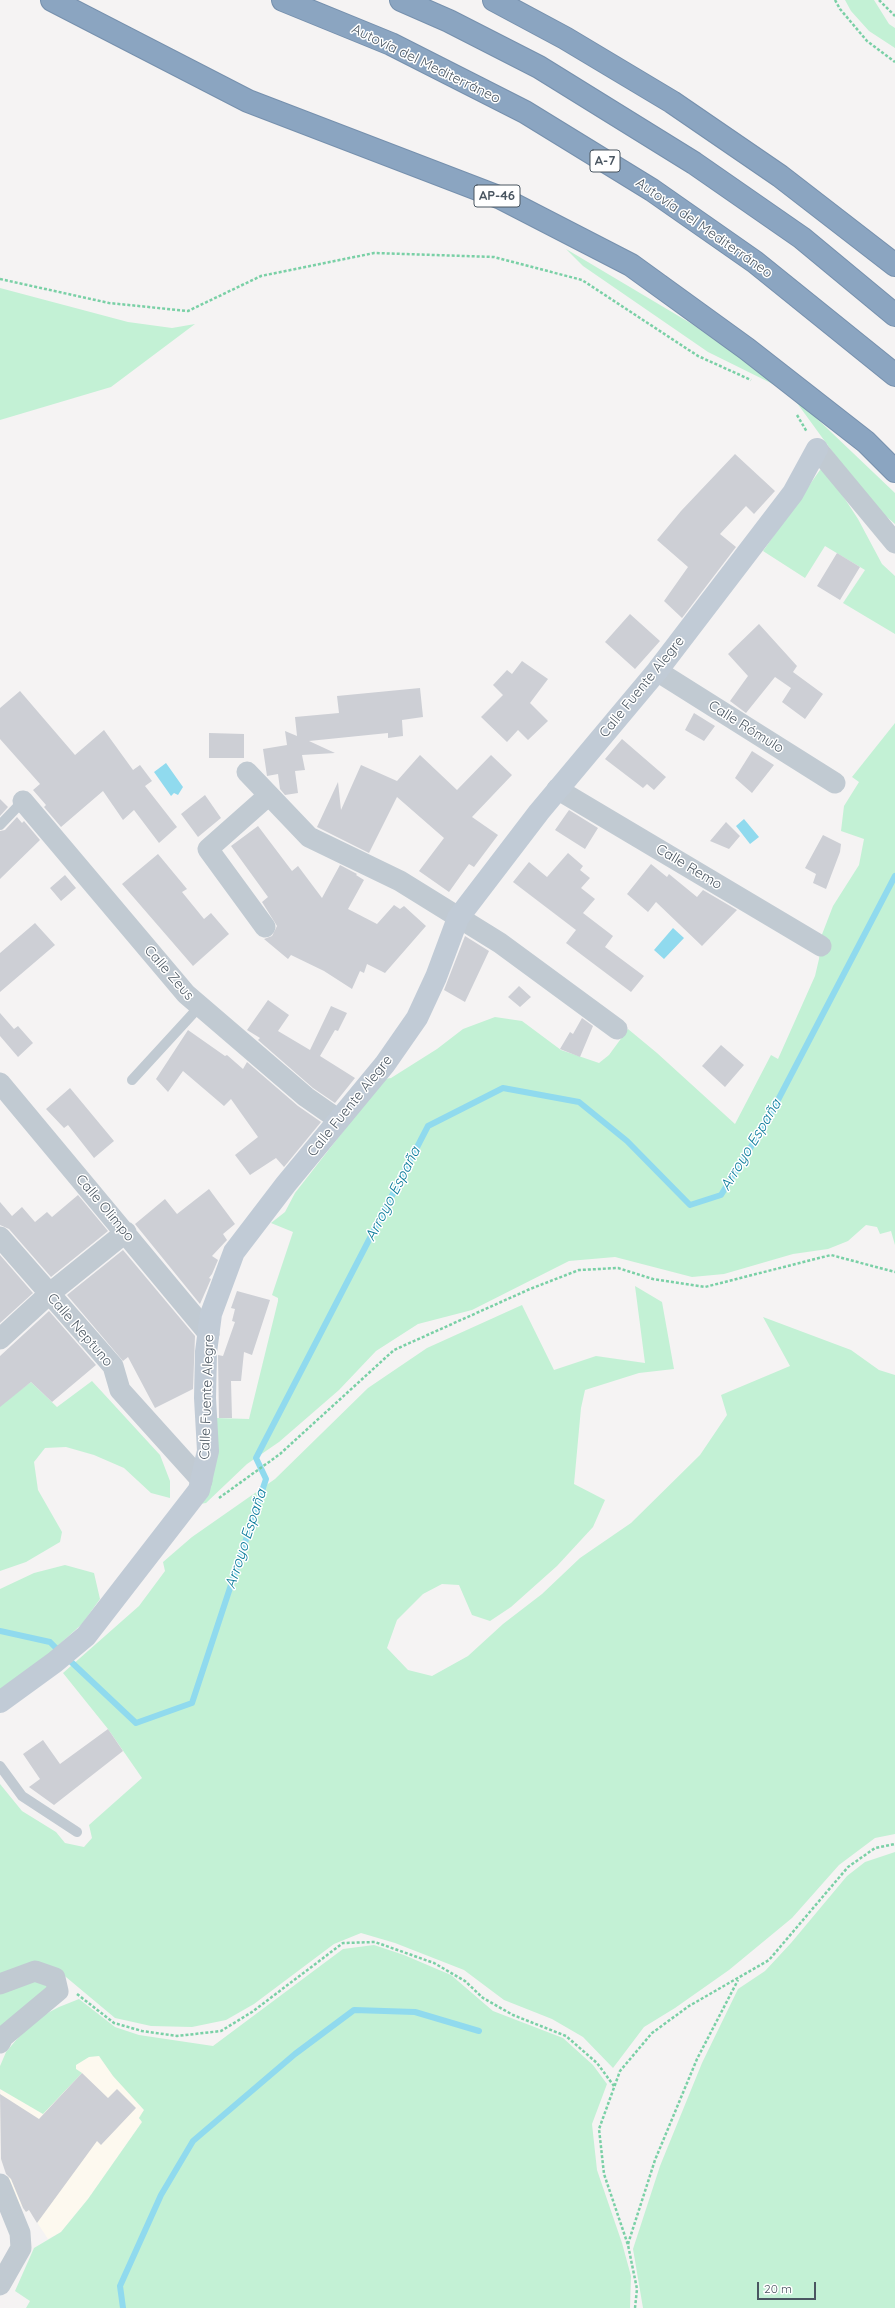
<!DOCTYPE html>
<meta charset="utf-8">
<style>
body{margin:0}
#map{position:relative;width:895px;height:2308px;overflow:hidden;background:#f5f3f3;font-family:Quicksand,sans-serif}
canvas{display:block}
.scale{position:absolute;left:757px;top:2282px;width:59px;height:18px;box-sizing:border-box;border:2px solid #4a5661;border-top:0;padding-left:5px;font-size:12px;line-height:14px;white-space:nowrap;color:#4a5661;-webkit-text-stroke:3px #fff;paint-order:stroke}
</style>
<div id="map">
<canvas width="895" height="2308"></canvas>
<div class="scale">20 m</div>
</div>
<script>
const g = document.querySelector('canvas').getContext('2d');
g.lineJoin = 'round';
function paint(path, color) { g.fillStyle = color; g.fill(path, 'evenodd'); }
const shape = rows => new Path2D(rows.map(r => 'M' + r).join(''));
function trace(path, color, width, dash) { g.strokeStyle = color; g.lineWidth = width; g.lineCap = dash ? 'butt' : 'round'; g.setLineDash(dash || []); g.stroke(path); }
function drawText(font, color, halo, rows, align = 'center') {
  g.font = font + ' Quicksand,sans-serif'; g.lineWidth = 3; g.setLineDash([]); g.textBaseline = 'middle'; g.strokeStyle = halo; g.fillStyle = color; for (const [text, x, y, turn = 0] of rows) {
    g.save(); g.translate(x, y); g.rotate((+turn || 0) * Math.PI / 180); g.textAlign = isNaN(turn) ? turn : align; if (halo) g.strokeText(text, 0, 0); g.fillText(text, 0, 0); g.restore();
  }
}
const commercial = shape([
 [59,2007,144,2110,139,2118,142,2122,88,2199,61,2232,48,2239,29,2210,26,2212,15,2197,1,2159,0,2066,6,2052]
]);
const green = shape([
 [845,0,874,0,889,24,895,28,895,48,869,31,851,11],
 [566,249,692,324,789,392,895,493,895,524,869,502,789,392,708,352,583,266],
 [0,288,128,322,172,328,195,324,111,387,0,420],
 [820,470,826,470,858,519,882,564,895,576,895,634,843,603,865,570,825,546,805,578,763,551],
 [895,723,895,1245,891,1231,880,1234,877,1227,866,1225,848,1241,828,1249,793,1254,724,1274,692,1277,615,1257,569,1261,472,1310,418,1324,376,1351,339,1390,279,1442,247,1464,206,1503,200,1504,216,1418,249,1419,278,1301,278,1298,272,1295,293,1232,271,1223,285,1212,295,1193,384,1079,391,1078,437,1049,463,1029,495,1017,522,1021,561,1050,599,1063,609,1055,628,1029,657,1053,735,1124,771,1055,778,1059,815,976,819,959,821,937,833,906,859,865,864,839,841,831,844,806,859,782,852,777],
 [635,1286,662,1302,674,1369,639,1373,585,1390,581,1408,574,1484,605,1500,593,1527,557,1566,511,1607,490,1621,472,1615,459,1585,442,1584,423,1594,397,1620,387,1648,408,1670,432,1676,468,1656,503,1624,542,1594,580,1558,631,1523,700,1455,727,1415,721,1395,790,1366,763,1317,851,1350,879,1370,895,1375,895,1834,875,1838,839,1865,792,1918,729,1970,675,2008,644,2027,613,2068,583,2037,552,2019,504,2000,464,1970,395,1943,361,1933,334,1944,254,2004,226,2020,192,2027,151,2026,115,2018,54,1967,0,1977,0,1784,22,1811,56,1832,65,1843,84,1847,92,1838,89,1825,142,1778,108,1729,63,1673,139,1606,165,1571,163,1562,192,1537,275,1479,368,1388,427,1348,522,1305,554,1370,596,1356,645,1363],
 [92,1381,160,1455,170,1481,170,1498,151,1493,124,1468,94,1455,66,1447,45,1448,34,1462,38,1490,62,1532,60,1542,26,1562,0,1571,0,1405,31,1382,57,1407],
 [65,1565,94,1573,100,1599,82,1624,41,1661,0,1692,0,1589,34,1573],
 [895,1852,895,2308,643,2308,633,2249,660,2166,702,2063,738,1989,765,1971,791,1943,847,1876,865,1862],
 [374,1945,404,1955,451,1975,493,2011,563,2038,593,2065,607,2084,592,2124,597,2170,622,2243,631,2276,630,2308,26,2308,30,2301,15,2291,34,2248,61,2232,88,2199,142,2122,139,2118,144,2110,113,2076,99,2056,89,2057,76,2065,76,2069,82,2073,43,2114,0,2089,0,2066,6,2052,17,2039,38,2018,59,2007,79,1999,115,2027,139,2035,213,2046,343,1949],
 [34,1979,50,1985,0,2029,0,1991]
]);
const water = shape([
 [166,763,183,787,178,795,174,793,171,796,154,772],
 [744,819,759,837,750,844,736,826],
 [673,928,684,938,664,959,654,950]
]);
const stream = shape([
 [0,1631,50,1642,60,1652],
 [67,1658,136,1723,192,1703,266,1479,256,1458,428,1126,503,1088,579,1102,627,1141,690,1205,721,1195,767,1121,895,876],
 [123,2308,120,2286,161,2195,193,2141,295,2054,354,2010,415,2012,479,2031]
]);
const building = shape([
 [735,454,775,491,754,514,746,506,720,534,736,547,682,618,664,601,688,567,657,540,681,511],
 [837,553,860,567,840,600,817,586],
 [630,614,660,641,635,669,605,642],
 [759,624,797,666,793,672,823,694,805,719,782,702,791,688,775,677,746,713,730,701,748,676,728,654],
 [522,661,548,679,530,703,548,721,528,740,518,730,507,742,481,717,503,695,493,685,507,670,512,674],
 [420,688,423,717,402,720,403,736,388,738,388,733,309,741,335,753,302,755,305,770,295,771,298,793,285,795,280,789,278,774,267,776,263,749,287,745,285,731,297,736,295,717,339,713,337,696],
 [20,691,75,755,104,730,133,770,140,765,152,781,145,786,177,827,159,843,134,810,123,820,103,791,61,827,44,807,46,805,33,790,40,784,0,739,0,708],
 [694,713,715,726,704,741,685,730],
 [209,733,244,734,244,758,209,758],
 [622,739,666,777,654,790,647,784,643,788,605,759],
 [752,751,774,765,752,793,735,778],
 [420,755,457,790,491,755,512,775,472,817,498,835,474,867,469,864,449,892,419,871,444,838,397,797,369,853,317,827,338,782,341,810,361,765,397,781],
 [205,795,221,818,198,837,181,814],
 [0,799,8,807,0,816],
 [569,810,598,828,585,849,555,830],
 [17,817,22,823,24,821,40,840,0,879,0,831,5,830],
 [726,822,740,836,729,849,710,841],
 [258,826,292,871,298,866,322,898,340,865,357,874,356,875,364,880,348,909,377,924,394,905,400,909,404,906,426,926,385,973,367,964,364,973,360,971,352,989,324,971,291,955,288,959,264,939,272,936,277,926,262,902,268,897,231,846],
 [823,835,841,844,840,852,826,889,813,883,816,874,805,868],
 [568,853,583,866,580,870,590,878,581,888,595,899,583,913,613,936,605,947,644,976,631,992,566,943,576,930,513,882,529,862,547,877],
 [158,854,187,889,182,892,204,919,211,913,229,934,193,966,122,884],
 [651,864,667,877,669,874,697,897,703,890,737,910,702,946,656,902,648,912,627,894],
 [65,875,76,888,61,901,50,888],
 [35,923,55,945,0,992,0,953],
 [465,936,489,951,465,1002,444,990],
 [519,986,531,997,520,1007,508,997],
 [268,1000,289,1015,278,1031,310,1050,331,1006,347,1013,338,1031,335,1030,320,1056,355,1078,335,1103,313,1088,258,1040,260,1038,247,1030],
 [0,1013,14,1029,18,1026,33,1043,18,1057,0,1036],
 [582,1018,593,1026,580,1057,560,1049,570,1032,573,1034],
 [188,1030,225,1056,227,1055,243,1069,247,1062,298,1106,321,1122,284,1167,276,1158,250,1175,235,1155,258,1137,231,1099,224,1106,183,1071,168,1092,156,1079],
 [721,1045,744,1065,725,1087,702,1066],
 [70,1088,114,1141,94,1158,68,1125,64,1128,46,1109],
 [209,1189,235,1224,223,1234,227,1240,212,1256,218,1260,212,1274,209,1278,211,1279,200,1304,135,1224,165,1199,177,1214],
 [78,1195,108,1231,51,1277,9,1229,0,1225,0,1202,12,1216,22,1207,35,1222,47,1212,52,1217],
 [123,1250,195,1336,193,1389,155,1408,128,1357,123,1361,67,1295],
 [0,1255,33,1293,0,1323],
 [237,1291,270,1300,252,1355,244,1352,241,1381,231,1381,232,1418,219,1418,218,1355,223,1356,235,1322,232,1321,235,1309,231,1308],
 [49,1311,96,1365,52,1402,31,1382,0,1407,0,1356],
 [108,1729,123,1751,54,1805,29,1787,40,1779,23,1754,43,1740,60,1764],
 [82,2073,108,2098,117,2089,136,2108,101,2145,97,2141,37,2223,29,2210,26,2212,23,2208,11,2179,6,2174,1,2159,0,2094,39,2119]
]);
const path = shape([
 [835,0,840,9,867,41,895,62],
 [879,0,895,16],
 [0,279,109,303,188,311,261,276,374,253,494,257,582,280,698,356,751,380],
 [797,415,807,432],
 [219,1498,280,1454,394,1350,530,1289,579,1270,618,1268,653,1279,705,1287,831,1255,895,1272],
 [77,1994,114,2023,142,2031,177,2036,221,2031,252,2012,343,1943,375,1942,434,1963,465,1981,483,1998,513,2015,566,2036,597,2063,614,2086],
 [628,2244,655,2160,697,2059,738,1980],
 [635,2308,637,2289,628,2245,604,2174,599,2129,620,2071,652,2033,689,2006,769,1960,848,1867,875,1848,895,1844]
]);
const lane = shape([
 [0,825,23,801],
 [132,1080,199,1007],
 [0,1766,22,1796,77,1832]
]);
const street = shape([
 [817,449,895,543],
 [657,671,835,783],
 [247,772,309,837,400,881,500,943,617,1029],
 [557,789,821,946],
 [23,801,186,994,306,1097,339,1120],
 [265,927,208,849,269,795],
 [0,1083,209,1334],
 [0,1237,113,1366,120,1390,202,1481],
 [0,1339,49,1294,126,1232],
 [0,1984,35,1971,55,1978,58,1991,3,2037,0,2043],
 [0,2184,20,2233,21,2248,0,2285]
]);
const secondary = shape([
 [0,1702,55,1662,86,1636,199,1490,208,1451,205,1398,206,1352,211,1314,234,1252,286,1184,385,1064,417,1018,436,977,458,918,539,812,657,671,793,493,817,449]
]);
const highway = shape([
 [52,0,248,101,501,198,631,265,747,349,866,442,895,471],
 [283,0,391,44,525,112,652,190,755,262,895,375],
 [401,0,449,21,539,67,694,163,802,238,895,315],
 [494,0,565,38,672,102,780,176,895,265]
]);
const shields = [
 [605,161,30],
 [497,196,46]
];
const shieldNames = [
 ["A-7",605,161],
 ["AP-46",497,196]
];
const streetNames = [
 ["Autovía del Mediterráneo",426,64,26],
 ["Autovía del Mediterráneo",704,228,35],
 ["Calle Fuente Alegre",642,687,-51],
 ["Calle Rómulo",746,727,32],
 ["Calle Remo",689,867,31],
 ["Calle Zeus",169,973,49],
 ["Calle Fuente Alegre",350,1106,-51],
 ["Calle Olimpo",105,1208,50],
 ["Calle Neptuno",80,1330,49],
 ["Calle Fuente Alegre",207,1397,-88]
];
const waterNames = [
 ["Arroyo España",751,1145,-59],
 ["Arroyo España",393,1194,-63],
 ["Arroyo España",246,1539,-72]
];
paint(commercial, '#fdf9ef');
paint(green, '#c3f1d5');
paint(water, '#90daee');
trace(stream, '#90daee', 6);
paint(building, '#cdcfd5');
trace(highway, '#7690ad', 24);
trace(path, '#7ad0a6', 2.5, [3, 2]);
trace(lane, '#c1cad2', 10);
trace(street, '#c1cad2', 21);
trace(secondary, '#c1cbd6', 22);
trace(highway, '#8ba5c1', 22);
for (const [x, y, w] of shields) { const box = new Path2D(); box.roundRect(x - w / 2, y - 11, w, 22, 3); g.fillStyle = '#fff'; g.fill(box); trace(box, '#4a5661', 1); }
drawText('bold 13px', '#4a5661', null, shieldNames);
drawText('14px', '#4a5661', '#fff', streetNames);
drawText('italic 15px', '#0c7c9b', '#fff', waterNames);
</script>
